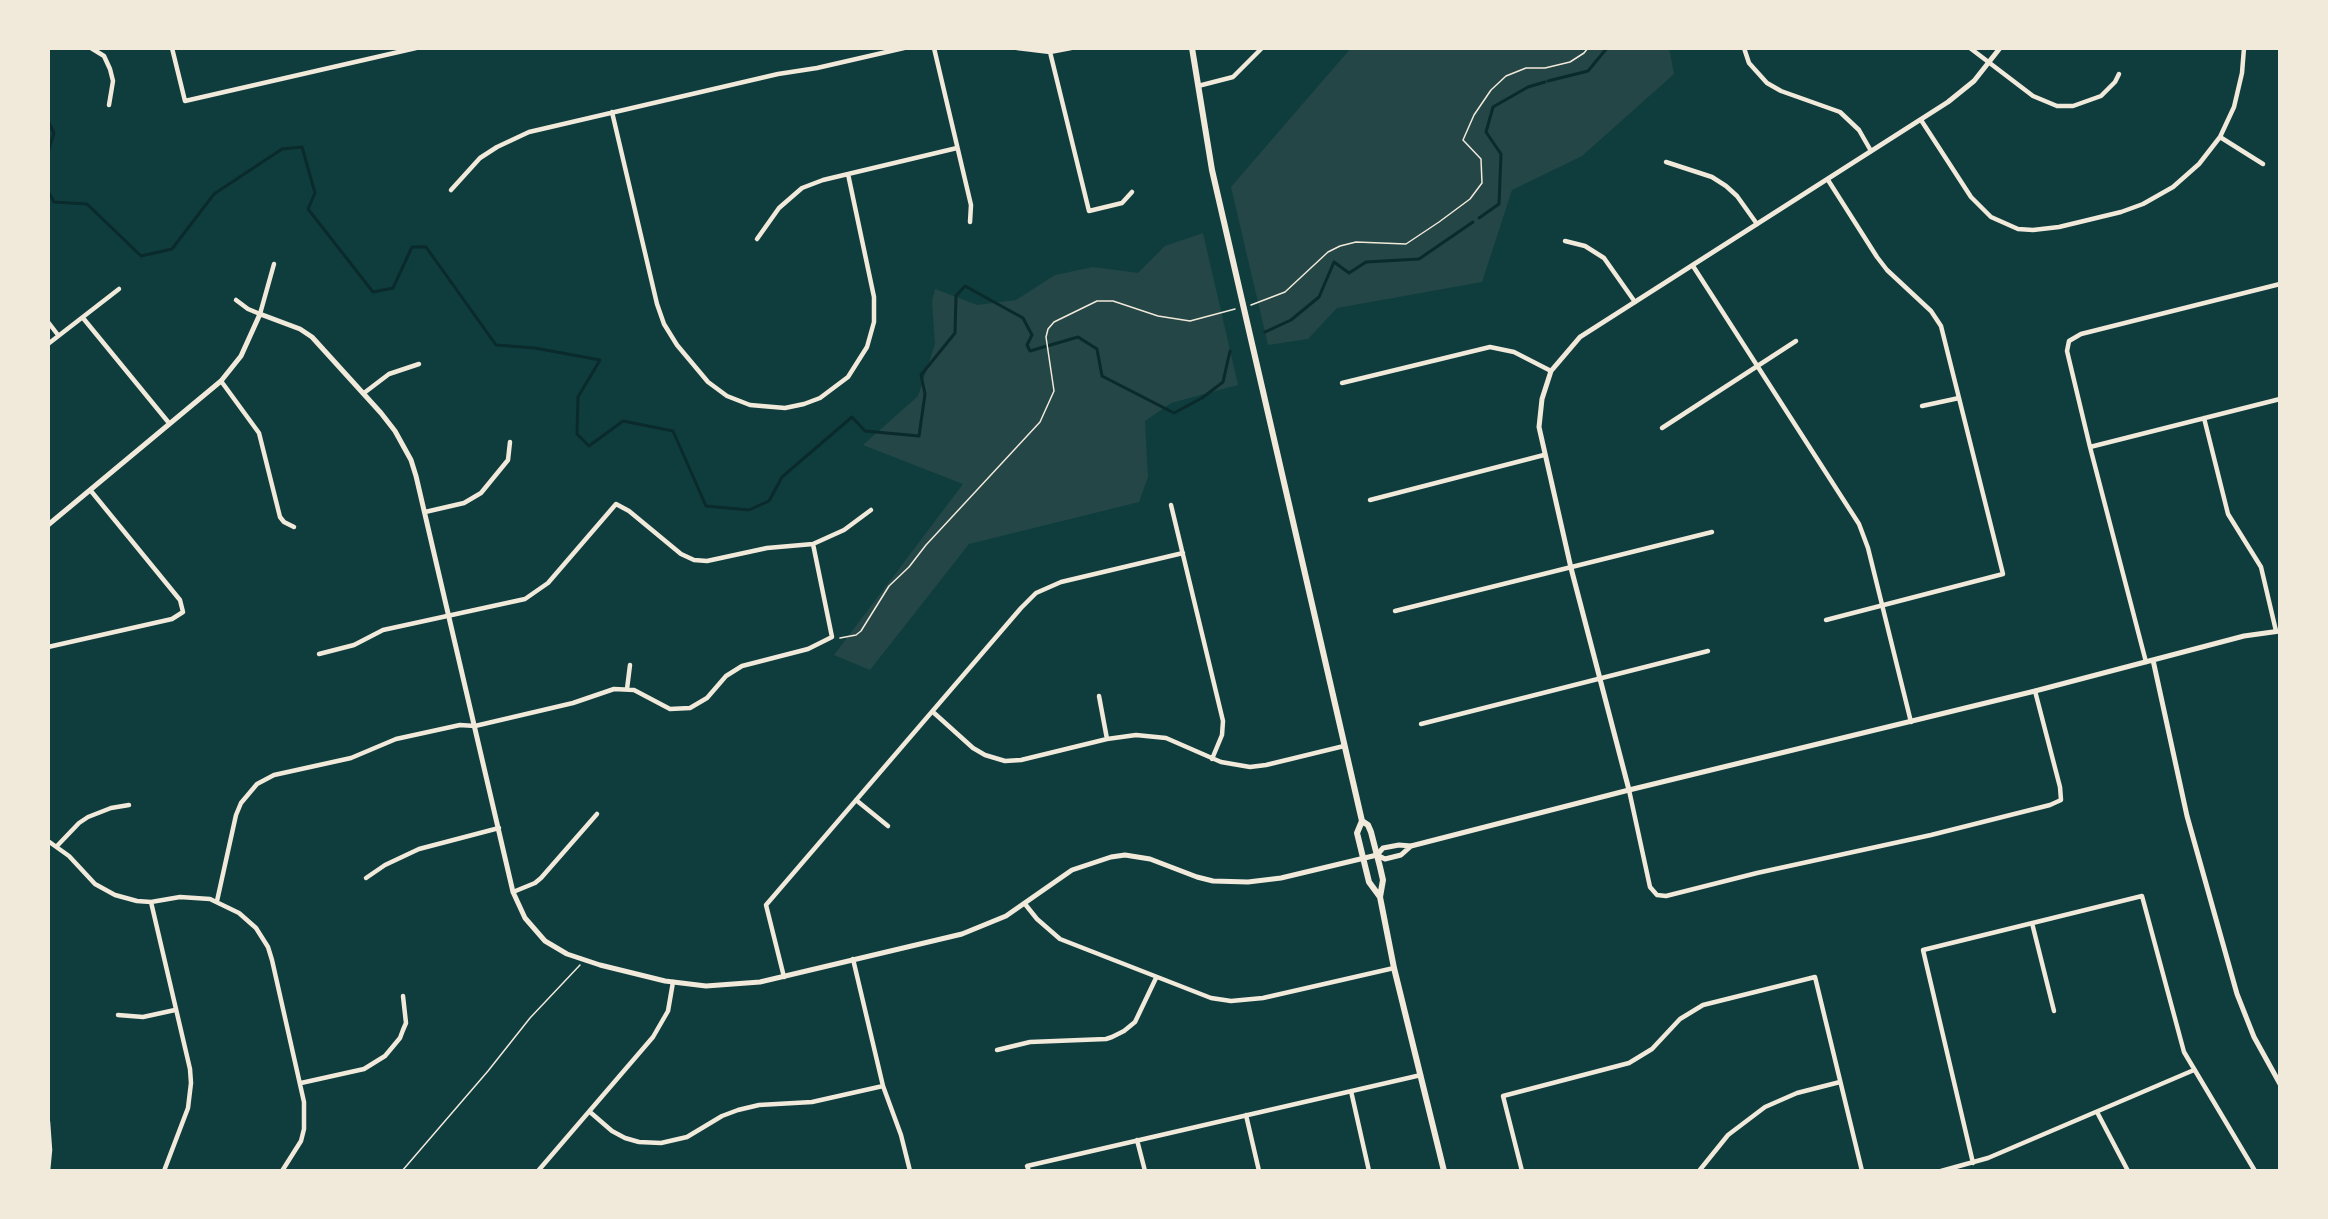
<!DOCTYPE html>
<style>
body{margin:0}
#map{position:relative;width:2328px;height:1219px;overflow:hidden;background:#0f3d3e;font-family:Helvetica,sans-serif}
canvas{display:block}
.frame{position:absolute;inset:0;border:50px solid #f1e9da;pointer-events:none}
</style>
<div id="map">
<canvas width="2328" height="1219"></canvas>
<div class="frame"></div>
</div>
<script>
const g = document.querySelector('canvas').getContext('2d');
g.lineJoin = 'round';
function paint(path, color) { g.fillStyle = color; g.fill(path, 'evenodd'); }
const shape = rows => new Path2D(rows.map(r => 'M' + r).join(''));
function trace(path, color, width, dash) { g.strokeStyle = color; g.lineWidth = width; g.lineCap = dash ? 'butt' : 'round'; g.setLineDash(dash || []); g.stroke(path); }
const green = shape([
 [1351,48,1669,48,1674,74,1582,156,1512,190,1482,282,1337,308,1308,339,1268,345,1231,187],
 [1203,233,1238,385,1171,403,1145,421,1148,477,1139,502,969,544,870,670,834,655,963,484,863,445,918,396,935,344,932,301,935,289,977,305,1016,300,1055,275,1093,267,1138,273,1165,246]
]);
const stream = shape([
 [1548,81,1588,71,1607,48],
 [48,121,54,133,48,152],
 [48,191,54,202,87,204,141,256,172,249,214,194,282,149,302,147,315,193,308,209,373,292,393,288,412,247,426,247,496,345,535,348,600,360,578,397,577,434,589,446,623,421,673,431,706,506,749,510,769,501,782,477,852,417,865,431,919,436,925,394,921,375,955,333,956,296,965,286,1023,318,1032,335,1027,345,1030,351,1078,337,1097,349,1102,376,1174,413,1202,398,1223,382,1230,351],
 [1479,218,1499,204,1501,154,1486,132,1493,107,1528,87,1545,82],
 [1265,332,1291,320,1319,297,1334,262,1349,273,1366,262,1419,259,1473,222]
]);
const path = shape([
 [1251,305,1285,292,1328,252,1340,246,1356,242,1406,244,1439,222,1470,199,1482,183,1481,159,1463,140,1474,115,1491,90,1506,76,1526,68,1545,68,1570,62,1584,53,1588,48],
 [840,638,856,635,861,631,889,586,909,567,926,545,1040,422,1054,391,1046,337,1048,329,1054,322,1097,301,1113,301,1158,316,1190,321,1235,309],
 [402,1171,488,1071,530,1018,580,965]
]);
const minor = shape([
 [91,48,104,56,110,69,113,81,109,105],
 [172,48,185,101,416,48],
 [934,48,971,205,970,222],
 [1017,48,1050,52,1071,48],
 [1744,48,1749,63,1767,83,1781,91,1840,112,1859,130,1871,151],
 [1970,48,2033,96,2057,106,2073,106,2101,96,2115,82,2119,74],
 [1050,52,1089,211,1122,203,1132,192],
 [1198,86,1233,77,1262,48],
 [612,112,657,304,664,324,677,345,708,382,727,396,750,405,785,408,804,404,820,398,848,377,867,347,874,322,874,297,848,174],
 [1921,120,1971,197,1991,217,2018,229,2033,230,2059,227,2121,212,2143,204,2173,187,2199,164,2220,137,2234,107,2242,73,2244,48],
 [2220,137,2263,164],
 [1666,162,1712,177,1726,186,1737,196,1757,224],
 [451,190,480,158,497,147,529,132,778,74,817,68,904,48],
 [757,239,779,208,802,188,823,180,957,148],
 [1565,241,1585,246,1604,258,1635,302],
 [1693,266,1859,524,1868,548,1911,722],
 [236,300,248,309,260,314,274,264],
 [83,318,169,423],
 [48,322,58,335],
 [48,344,119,289],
 [221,381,259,433,280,517,284,522,294,527],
 [1342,383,1490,347,1514,352,1551,371],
 [364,393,389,374,419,364],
 [1922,406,1959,398],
 [2204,418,2228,514,2261,567,2276,631],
 [1662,428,1796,341],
 [2090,447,2280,399],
 [1370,500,1544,455],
 [1171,505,1223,721,1222,735,1212,759],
 [425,512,464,503,481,493,508,460,510,442],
 [1395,611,1712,532],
 [1826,620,2003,574,1941,326,1931,311,1887,270,1877,257,1828,180],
 [48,647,172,619,183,612,180,600,91,491],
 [319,654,354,645,383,630,525,599,548,583,616,504,629,511,681,554,694,560,707,561,767,548,813,544,844,530,871,510],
 [2146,662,2090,447,2067,351,2069,341,2081,334,2280,284],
 [627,689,630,665],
 [1099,696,1107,739],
 [933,712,973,748,985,755,1005,761,1021,760,1107,739,1136,735,1166,738,1221,762,1250,767,1266,765,1344,746],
 [1421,724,1708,651],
 [1629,790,1650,887,1657,895,1666,896,1757,873,1931,835,2050,805,2061,800,2060,787,2035,691],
 [856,800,888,826],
 [48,841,69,856,95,884,115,895,137,901,151,902,180,897,210,899,239,913,256,928,268,947,272,960,304,1102,304,1129,301,1141,282,1171],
 [57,846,79,823,88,817,111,808,129,805],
 [366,878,385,865,419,849,499,828],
 [513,892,535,883,541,878,597,814],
 [217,901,236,815,241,803,257,784,274,775,351,758,396,739,460,725,475,726,573,703,614,689,634,690,670,709,690,708,707,698,726,676,742,666,808,649,832,637,813,544],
 [151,902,190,1069,191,1083,188,1108,164,1171],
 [1025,904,1037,919,1060,939,1211,998,1231,1001,1263,998,1394,968],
 [2032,923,2054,1011],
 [853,959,883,1086,901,1135,910,1171],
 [784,977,766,905,1021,608,1036,593,1061,582,1183,553],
 [118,1015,143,1017,175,1010],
 [997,1050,1030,1042,1106,1039,1112,1037,1124,1031,1135,1022,1156,978],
 [301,1083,364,1069,385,1056,400,1038,403,1030,406,1023,403,996],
 [1351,1091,1369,1171],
 [590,1112,612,1131,625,1138,639,1142,661,1143,687,1137,722,1116,738,1110,759,1105,812,1102,883,1086],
 [2097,1112,2128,1171],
 [1246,1115,1259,1171],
 [48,1122,50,1150,48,1171],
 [1137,1140,1145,1171],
 [1973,1163,1923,950,2142,896,2184,1052,2255,1171],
 [538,1171,653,1037,668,1011,673,982],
 [1029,1171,1027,1166,1421,1075],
 [1522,1171,1503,1096,1629,1063,1652,1049,1680,1019,1703,1005,1815,977,1862,1171],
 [1699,1171,1728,1135,1765,1107,1797,1093,1840,1082],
 [1941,1171,1988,1158,2194,1070]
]);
const tertiary = shape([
 [48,525,221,381,241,356,260,314,300,329,312,337,381,413,395,431,411,460,416,476,513,892,525,918,545,941,567,954,600,965,665,981,706,986,760,982,962,934,1006,916,1072,870,1111,857,1125,855,1150,859,1197,877,1213,881,1248,882,1281,878,1377,855,1385,859,1401,855,1411,846],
 [2153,660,2187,816,2237,994,2254,1037,2280,1084],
 [1629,790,1571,568,1539,427,1542,399,1551,371,1580,337,1948,102,1974,81,2000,48],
 [1377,855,1383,848,1399,845,1411,846,1629,790,2035,691,2244,636,2280,631]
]);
const secondary = shape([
 [1192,48,1212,170,1362,821,1368,825,1371,832,1380,867,1383,880,1380,897,1394,968,1444,1171],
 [1362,821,1357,833,1369,882,1380,897]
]);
paint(green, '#244646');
trace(stream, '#0a2a2b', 3);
trace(path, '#f1e9da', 1.5);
trace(minor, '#f1e9da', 4.5);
trace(tertiary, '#f1e9da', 5);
trace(secondary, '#f1e9da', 6);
</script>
